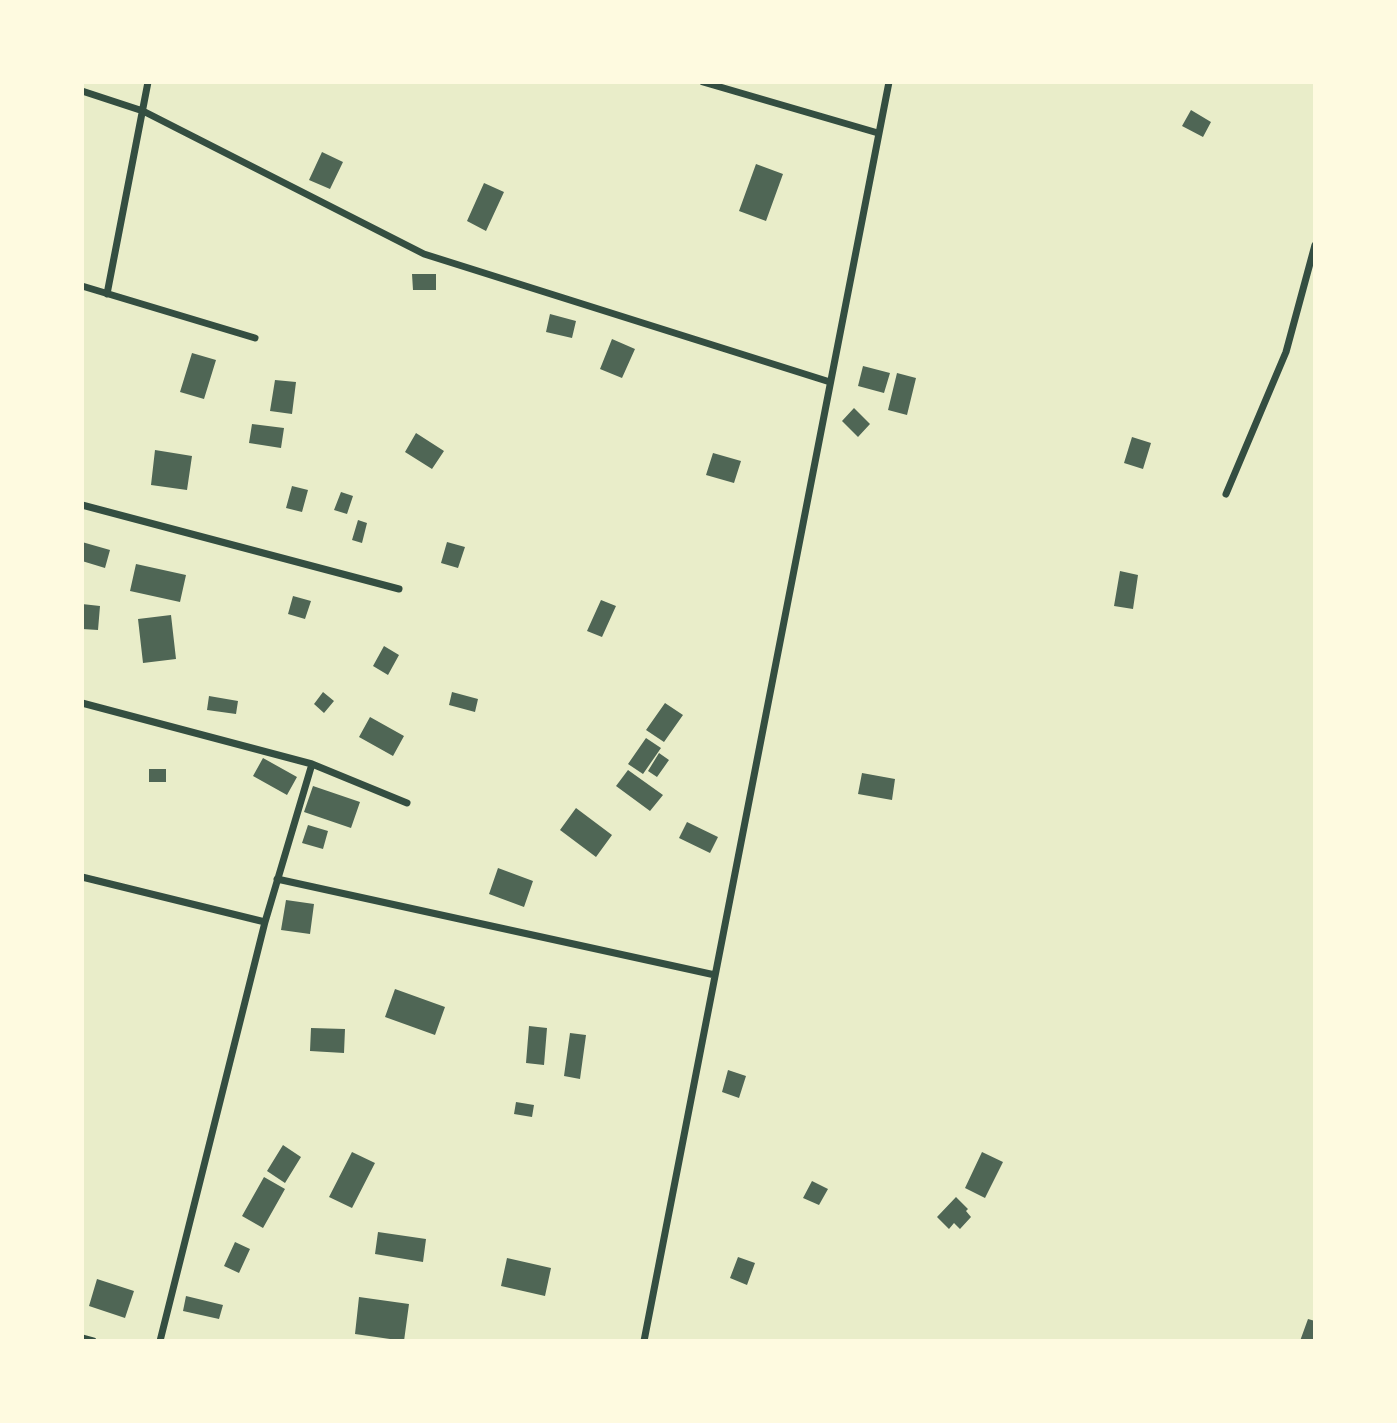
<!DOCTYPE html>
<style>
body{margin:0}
#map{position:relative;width:1397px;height:1423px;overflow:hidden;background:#e9edc9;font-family:Mulish,sans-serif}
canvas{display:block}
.frame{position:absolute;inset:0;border:84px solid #fefae0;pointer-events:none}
</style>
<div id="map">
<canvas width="1397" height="1423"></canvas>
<div class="frame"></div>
</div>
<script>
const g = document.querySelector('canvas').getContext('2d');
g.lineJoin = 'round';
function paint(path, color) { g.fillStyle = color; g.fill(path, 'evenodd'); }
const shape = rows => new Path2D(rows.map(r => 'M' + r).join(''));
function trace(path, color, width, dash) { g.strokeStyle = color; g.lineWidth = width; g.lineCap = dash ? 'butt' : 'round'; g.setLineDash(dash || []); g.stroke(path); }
const building = shape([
 [1191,110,1211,122,1203,137,1182,126],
 [322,152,343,162,330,189,309,180],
 [756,164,783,174,766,221,739,211],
 [484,183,504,192,486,231,467,221],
 [412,274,436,274,436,290,413,290],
 [550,314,576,321,572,338,546,332],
 [612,339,635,349,622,378,600,369],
 [192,353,216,360,204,399,180,392],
 [863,366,890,373,884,393,858,386],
 [897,373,916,378,907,415,888,410],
 [275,380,296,382,292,414,270,411],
 [854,408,870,424,858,437,842,421],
 [252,424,284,428,281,448,249,443],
 [416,433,444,451,432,469,405,452],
 [1132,437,1151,443,1143,469,1124,463],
 [155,450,192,456,187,490,151,485],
 [713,453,741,461,734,483,706,475],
 [292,486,308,490,302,512,286,508],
 [341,492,353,496,347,514,334,510],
 [358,520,367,523,362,543,352,540],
 [82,542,110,550,105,568,82,561],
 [447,542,465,547,458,568,441,563],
 [136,564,186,575,180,602,130,591],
 [1120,571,1138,575,1133,609,1114,606],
 [293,596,311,601,305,619,288,614],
 [601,600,616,606,602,637,587,631],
 [82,604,100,606,98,630,82,629],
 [171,615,176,659,143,663,138,619],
 [384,646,399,655,388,675,373,666],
 [323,692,334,701,324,713,314,704],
 [452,692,478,699,475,712,449,705],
 [209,696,238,701,236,714,207,710],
 [665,703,683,715,664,742,646,730],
 [370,717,404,736,393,756,359,737],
 [646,738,661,748,643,774,628,764],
 [659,753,669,760,657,777,648,771],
 [263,758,297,777,287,795,253,776],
 [149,769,166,769,166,782,149,782],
 [628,770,663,795,650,811,616,786],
 [862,773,895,779,892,800,858,794],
 [313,786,360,802,351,828,304,812],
 [576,808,612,835,596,857,560,830],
 [687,822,718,837,710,853,679,838],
 [308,825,328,831,323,849,302,843],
 [498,868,533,881,524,907,489,894],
 [286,900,314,904,310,934,281,930],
 [395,989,445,1007,435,1035,385,1017],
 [529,1026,547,1028,544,1065,526,1063],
 [311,1028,345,1029,344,1053,310,1051],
 [570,1033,586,1035,580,1079,564,1076],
 [728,1070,746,1076,739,1098,722,1092],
 [516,1102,534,1105,532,1117,514,1114],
 [283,1145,301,1157,285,1183,267,1171],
 [352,1152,375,1163,352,1208,329,1197],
 [982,1152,1003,1162,985,1198,965,1188],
 [264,1177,285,1189,263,1228,242,1216],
 [812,1181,828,1189,819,1205,803,1198],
 [956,1197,968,1209,966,1211,971,1217,960,1229,954,1223,949,1229,937,1217],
 [378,1232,426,1239,423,1262,375,1254],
 [235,1242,250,1249,239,1273,224,1266],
 [738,1257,755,1263,747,1285,730,1278],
 [507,1258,551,1268,545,1296,501,1286],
 [97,1279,134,1291,125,1318,89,1306],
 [186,1296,223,1305,219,1319,183,1311],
 [359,1297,409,1304,404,1341,355,1334],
 [1308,1319,1315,1321,1315,1341,1300,1341]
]);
const minor = shape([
 [703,82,878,133],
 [82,91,143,111,424,254,830,382],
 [82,286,255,338],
 [107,294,148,82],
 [1226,494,1286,352,1315,245],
 [82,505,399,589],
 [82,703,312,764,407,803],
 [82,877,265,922],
 [277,879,715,975],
 [82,1338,93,1341],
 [160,1341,265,922,312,764],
 [644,1341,889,82]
]);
paint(building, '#4f6655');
trace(minor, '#344e41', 7);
</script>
